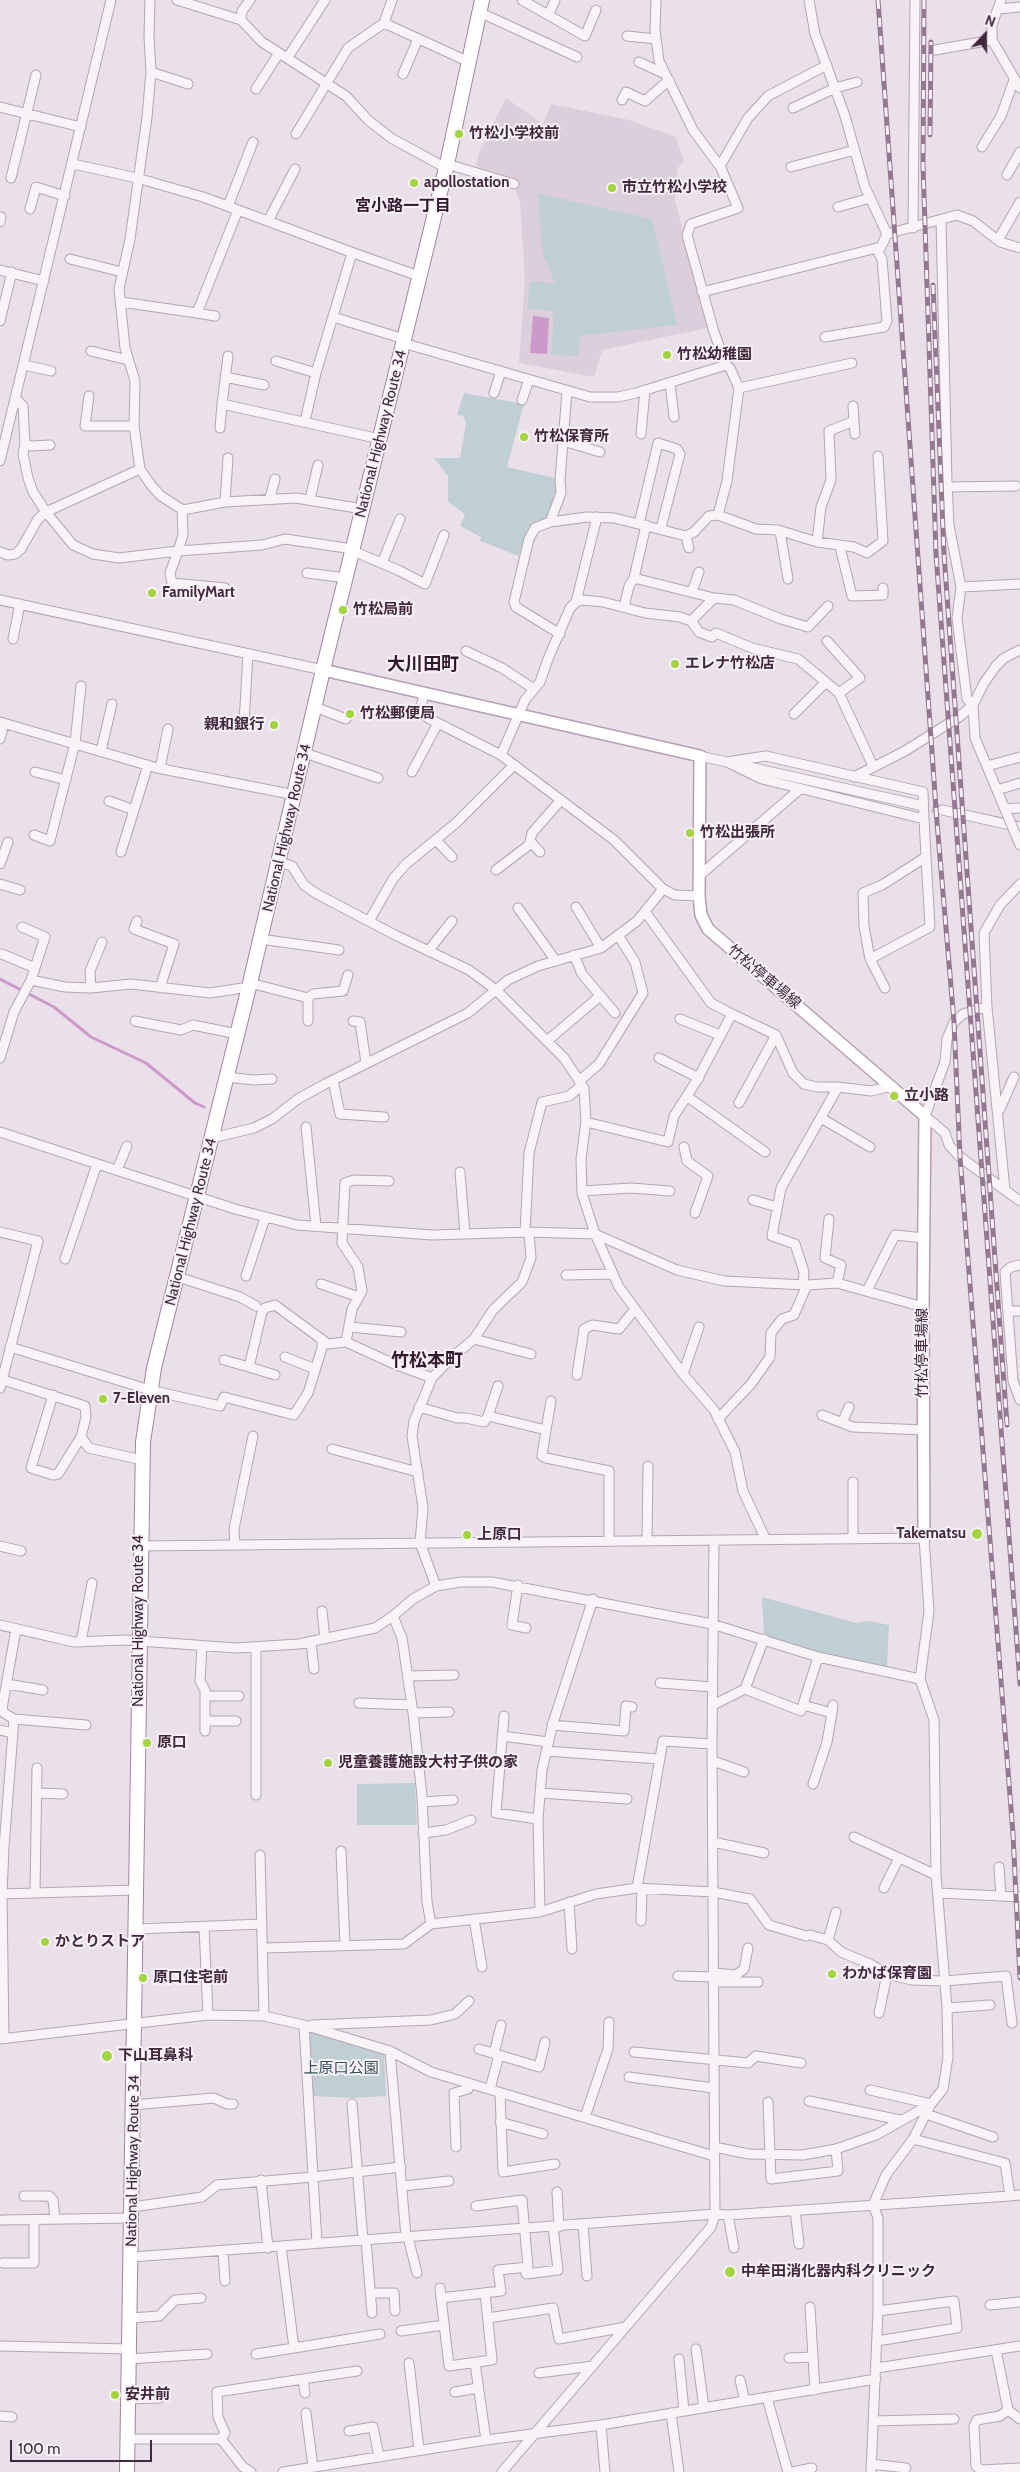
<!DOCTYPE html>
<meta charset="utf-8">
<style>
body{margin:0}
#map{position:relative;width:1020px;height:2472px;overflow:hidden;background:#eae0e9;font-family:Cabin,sans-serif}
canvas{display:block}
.north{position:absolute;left:960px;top:10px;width:50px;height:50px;-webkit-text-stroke:4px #f7f0f6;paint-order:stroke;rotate:21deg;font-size:14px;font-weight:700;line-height:20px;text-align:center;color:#42283f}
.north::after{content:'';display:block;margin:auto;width:18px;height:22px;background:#42283f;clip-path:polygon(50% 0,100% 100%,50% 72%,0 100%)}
.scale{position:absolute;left:10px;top:2440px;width:142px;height:22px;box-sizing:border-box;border:2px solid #42283f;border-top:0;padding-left:6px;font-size:15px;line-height:18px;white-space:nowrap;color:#42283f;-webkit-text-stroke:4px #f7f0f6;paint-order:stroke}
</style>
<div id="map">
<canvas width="1020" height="2472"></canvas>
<div class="north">N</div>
<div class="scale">100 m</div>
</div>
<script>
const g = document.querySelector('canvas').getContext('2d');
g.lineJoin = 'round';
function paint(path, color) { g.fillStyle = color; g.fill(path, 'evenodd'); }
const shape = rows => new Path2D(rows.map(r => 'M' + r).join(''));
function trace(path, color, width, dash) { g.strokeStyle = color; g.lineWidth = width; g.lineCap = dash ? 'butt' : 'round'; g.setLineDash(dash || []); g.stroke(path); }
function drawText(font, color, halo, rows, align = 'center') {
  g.font = font + ' Cabin,"Noto Sans JP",sans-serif'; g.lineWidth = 4; g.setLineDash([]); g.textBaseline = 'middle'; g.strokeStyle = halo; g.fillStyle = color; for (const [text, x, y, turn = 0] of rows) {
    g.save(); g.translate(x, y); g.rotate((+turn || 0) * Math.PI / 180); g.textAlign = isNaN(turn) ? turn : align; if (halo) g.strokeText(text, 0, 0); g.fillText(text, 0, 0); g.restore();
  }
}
const built = shape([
 [506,98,543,124,551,104,629,120,676,137,684,161,677,169,675,200,708,328,602,350,594,377,519,363,525,280,520,203,515,189,517,180,476,166,479,153]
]);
const green = shape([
 [537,193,652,219,677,325,580,336,578,356,551,355,554,311,527,309,530,281,555,283,543,254],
 [464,393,524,404,507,467,555,478,557,494,546,520,531,529,526,535,519,556,480,541,481,537,460,526,465,514,448,502,448,476,434,458,460,458,466,424,463,416,457,415],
 [762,1597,856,1623,869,1621,889,1625,887,1668,819,1653,764,1635],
 [415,1783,417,1825,357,1825,357,1784],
 [308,2030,384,2053,386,2096,353,2098,312,2096]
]);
const water = shape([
 [533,316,549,318,547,354,530,353]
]);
const stream = shape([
 [0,979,54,1007,91,1037,146,1063,195,1103,204,1107]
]);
const minorTunnel = shape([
 [919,805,942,810]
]);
const minor = shape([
 [177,0,241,20,262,42,346,96,368,120,391,138,446,168],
 [522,0,585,36,596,10],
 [656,0,655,30,659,61,693,130,721,168,738,208,691,224,687,235,714,332,726,365,730,368,739,388,727,481,718,515,756,529,778,530,817,542,854,547,867,553,883,541,878,456],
 [809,0,815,34,845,116,865,187,887,234],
 [1001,0,992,25,992,40,1020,88],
 [999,9,1020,7],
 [479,12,577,57],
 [549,14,555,0],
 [241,20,242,11,250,0],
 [384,23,392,0],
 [627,36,656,39],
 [935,50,992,40],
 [288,57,325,0],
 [639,62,665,74],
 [151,72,188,84],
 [403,74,418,39],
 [256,89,279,53],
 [622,100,626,92,645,101,669,80],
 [0,107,81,127],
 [793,108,835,88,857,82],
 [296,134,348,48,384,23,469,62],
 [982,147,1001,116,1014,80],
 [73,164,137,178,203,197,359,255,419,276],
 [447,164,514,184],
 [720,166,748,118,768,96,827,65],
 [791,167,855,150],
 [1007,175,1020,152],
 [11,178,36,75],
 [228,206,253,142],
 [838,207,870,198],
 [30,209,36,187,65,196],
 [941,220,947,482,949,525,961,587,957,618,967,699,973,705,975,738,1007,814],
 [268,221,295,169],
 [0,222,1,217],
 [913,228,915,0],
 [887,234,957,215,973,221,1000,242,1020,248],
 [998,240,1020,202],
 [70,259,122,272],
 [0,270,44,281],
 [702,292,881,247,887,234],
 [121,302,197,313,238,210],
 [197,313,215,316],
 [333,317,404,339],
 [0,321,12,272],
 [825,337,884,327,887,321,882,259,876,248],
 [403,343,590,397,618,397,636,393,726,365],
 [91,351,128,360],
 [276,361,316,373,352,253],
 [24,365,51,371],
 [225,377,264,385],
 [670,383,674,417],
 [739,388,852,363],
 [494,393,501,371],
 [89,396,85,426,134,426],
 [15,398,23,406,25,444,23,454,28,478,33,492,46,512,140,469,151,485,161,496,183,510,225,502,296,498,363,509],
 [522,400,529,380],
 [222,404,228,356],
 [305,421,316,373],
 [854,421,855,434],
 [220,428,222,404,380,439],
 [641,434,645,390],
 [563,441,600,452],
 [25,444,31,446,50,445],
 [0,461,111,0],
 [140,469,134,426,135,381,125,348,119,289,130,239,147,117,151,72,149,37,150,0],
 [947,487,1016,486],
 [270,498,275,479],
 [310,499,318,465],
 [225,502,228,458],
 [550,522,561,493,560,480,567,391],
 [639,524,658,443,677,449,680,454,661,528],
 [646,525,634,578,714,598],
 [780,531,788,579],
 [686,536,689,548],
 [817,542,821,507,831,480,829,431,854,421,853,406],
 [840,547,852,596,883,595,883,588],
 [353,551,400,571,425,584,444,535],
 [0,552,8,555,15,554,21,549,38,519,46,512,73,545,93,554,119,558,178,551,183,535,182,509],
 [382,563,400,519],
 [307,573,346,578],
 [961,587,1020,584],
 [225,588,172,583,170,573,178,551,262,545,285,539,353,549],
 [692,592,699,572],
 [0,600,323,670],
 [576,602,597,517],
 [624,607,629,586,634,578],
 [691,621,699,632,712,637,716,633,752,648,798,659,826,682,839,693,873,766],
 [560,634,516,607,514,602,529,539,535,528,550,522,587,517,614,518,686,536,694,532,709,516,718,515],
 [13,639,20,604],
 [827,641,860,678,839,693],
 [466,651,502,668,534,689],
 [424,693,420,712,428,718,501,755,614,840,663,889,675,895,699,896],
 [315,707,346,719],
 [794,714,826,682],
 [0,722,157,768,295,795],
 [244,723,248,654],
 [0,739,4,723],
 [101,751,112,704],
 [305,753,378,778],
 [501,755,525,700,540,682,548,659,570,608,576,602,583,600,603,602,645,613,680,617,691,621,714,598,734,600,781,619,808,627,828,606],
 [700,756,919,805],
 [766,756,923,792,924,819,762,779,727,762,766,756],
 [987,766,1020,757],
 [160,768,168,729],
 [35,772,66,780],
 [412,772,438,723],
 [854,777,905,751,959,717,973,705,984,683,996,666,1004,658,1020,650],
 [997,790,1020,783],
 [109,801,134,810],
 [1005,809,1020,808],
 [942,810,1020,827],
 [924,819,926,857,930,927,870,959,864,926,863,893,882,885,926,857],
 [34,835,50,841,75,743,81,686],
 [1017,838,1020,845],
 [436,840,452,857],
 [530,841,540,852],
 [121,852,148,765],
 [279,862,292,866,304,885,317,894,395,935,469,970,496,990,564,1058,584,1088,586,1122,581,1159,582,1193,595,1234,619,1287,683,1374,714,1410,735,1452,743,1491,766,1540],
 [0,864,8,842],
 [496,870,529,845,532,833,561,800],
 [699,876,800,789],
 [0,884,20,890],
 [576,907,601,948],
 [518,908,556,961],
 [646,913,711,1003,732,1014],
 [137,921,134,929,174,944,160,988],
 [369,921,393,879,406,864,456,823,514,765],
 [260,939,339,950],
 [429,950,452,921],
 [2,954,35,968],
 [574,955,582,974,615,1013],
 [870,959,885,988],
 [31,980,65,987,91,988,131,984,210,993,249,987],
 [250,983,308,998,308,1021],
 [91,988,90,971,102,942],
 [308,998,313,994,343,991,348,975],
 [987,1007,963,1014,954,1022,947,1039,945,1062,925,1116,945,1133,949,1145,960,1157,1020,1201],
 [680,1019,720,1035],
 [135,1021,181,1030,193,1025,237,1034],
 [353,1021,360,1022,366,1063],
 [547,1041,600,996],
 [0,1058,14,1012,31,980,45,937,22,927],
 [659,1058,699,1078],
 [226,1077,254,1080,272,1079],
 [333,1080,340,1114,384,1117],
 [579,1081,599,1064,643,993,635,962,618,935],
 [688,1097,765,1152],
 [739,1103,776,1035],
 [1000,1109,1014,1077],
 [821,1118,870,1147],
 [586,1122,668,1142,674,1116,697,1080,732,1014,776,1035,793,1073,804,1084,817,1087,838,1087],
 [306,1127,316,1226],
 [0,1132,235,1209,297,1225,432,1235,529,1232,595,1234,677,1270,724,1281,807,1285,837,1283,923,1307],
 [212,1138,254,1128,272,1119,298,1099,325,1084,468,1013,508,980,538,966,601,948,637,921,663,889],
 [684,1147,687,1161,708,1176,695,1213],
 [117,1170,127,1146],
 [460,1172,465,1234],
 [1005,1190,987,1007,984,933,1000,905,1020,884],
 [582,1191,631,1188,670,1191],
 [753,1200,777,1207],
 [829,1219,825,1258,841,1265,837,1283],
 [0,1232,38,1241,0,1388],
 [525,1232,529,1153,542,1102,569,1096,582,1085],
 [65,1259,97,1164],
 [1020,1265,1011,1267,1005,1272,1013,1381,1020,1400],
 [566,1275,613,1274],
 [246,1276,265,1218],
 [178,1277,240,1297,256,1306],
 [321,1284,359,1297],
 [803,1285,804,1272,795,1244,772,1236,781,1188,838,1087,871,1091,892,1086],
 [867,1291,895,1235,924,1238],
 [1008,1311,1020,1311],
 [350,1327,401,1332],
 [474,1339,531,1354],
 [346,1342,352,1309,362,1291,358,1267,342,1243,345,1183,354,1180,389,1181],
 [10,1347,150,1390,220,1406,224,1397,294,1415,308,1393,322,1348,322,1340],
 [285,1357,315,1369],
 [224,1360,249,1367,262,1312,265,1308,275,1305,328,1344,346,1342,392,1363,432,1378],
 [249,1367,275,1375],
 [683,1374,699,1327],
 [577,1375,584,1329,592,1325,619,1329,635,1309],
 [0,1379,85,1406,86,1417,81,1437,89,1448,142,1460],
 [53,1395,31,1468,53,1475,58,1474,81,1437],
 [419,1407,457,1418,466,1418,484,1422,488,1416,546,1430,551,1401],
 [822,1415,853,1427,924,1430],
 [488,1416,498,1386],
 [718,1419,751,1384,770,1357,771,1333,782,1319,794,1315,807,1285],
 [842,1423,849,1407],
 [546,1430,542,1456,546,1458,609,1471,609,1540],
 [332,1449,418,1472],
 [853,1482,853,1539],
 [647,1540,648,1466],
 [235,1545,234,1529,253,1436],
 [0,1546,21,1551],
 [139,1546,924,1538,929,1611,920,1679,934,1720,936,1875,947,2008,948,2057,943,2089,931,2104,913,2139,886,2175,873,2205,878,2218,878,2311,871,2472],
 [518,1585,512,1625,526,1628],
 [436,1586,420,1543,423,1508,412,1436,414,1421,432,1378,450,1359,474,1339,493,1310,522,1282,531,1258,529,1232],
 [322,1611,325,1639],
 [393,1616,402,1638,413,1713,422,1796,427,1902,431,1924],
 [0,1625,74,1642,126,1640,236,1648,299,1644,375,1628,393,1616,413,1599,436,1586,461,1582,492,1582,712,1624,818,1657,920,1679],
 [16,1629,2,1709,4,1713,14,1719,86,1725],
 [81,1642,92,1583],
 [311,1642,314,1669],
 [202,1646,200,1681,205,1690,205,1731],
 [408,1676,454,1675],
 [660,1683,713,1687],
 [7,1684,43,1690],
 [745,1689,801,1711,818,1657],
 [205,1696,239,1696],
 [359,1703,412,1705],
 [713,1705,745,1689,764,1639],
 [803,1705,832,1713,833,1705],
 [413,1713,449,1712],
 [504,1716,496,1813,538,1819],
 [205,1721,236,1721],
 [552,1725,624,1731,626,1706,632,1707],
 [0,1730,13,1733],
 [502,1736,548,1742],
 [546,1751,659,1759],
 [713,1761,744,1772],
 [813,1784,827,1742,832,1713],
 [38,1793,63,1794],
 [540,1793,627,1799],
 [256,1795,256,1647],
 [422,1802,453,1800],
 [423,1833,446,1830,471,1820],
 [854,1837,936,1875],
 [713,1842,764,1853],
 [0,1847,4,1847,2,1894,4,2038],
 [4,1847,14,1719],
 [341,1851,345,1945],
 [260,1855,264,2016],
 [999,1867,1001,1896],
 [637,1888,663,1741,712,1744],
 [884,1888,899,1858],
 [35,1893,37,1768],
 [939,1893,1020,1897],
 [0,1894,136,1890],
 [569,1902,572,1949],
 [540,1912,538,1819,542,1770,553,1723,593,1599],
 [836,1912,828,1940,841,1952,872,1965,887,1974,912,1980,944,1981,1006,1976,1012,2023],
 [474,1919,482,1967],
 [641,1921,642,1889],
 [204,1927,208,2015],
 [137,1929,262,1924],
 [810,1935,828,1940],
 [264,1948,404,1944,431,1924,540,1912,596,1894,637,1888,713,1892,750,1899,769,1925,806,1936],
 [714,1973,736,1975,744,1969,748,1948],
 [678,1976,714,1977],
 [715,1982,758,1982],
 [947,2008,990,2005],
 [879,2013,887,1974],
 [304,2025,317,2243],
 [312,2025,431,2020,455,2014,469,2001],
 [0,2039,208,2015,264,2016,304,2025,390,2051,431,2072,714,2156],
 [479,2049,539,2067,545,2042],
 [390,2051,406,2237],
 [634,2052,748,2063,756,2056,801,2063],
 [494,2054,501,2025],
 [629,2077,714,2088],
 [490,2089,499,2055],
 [870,2090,931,2104],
 [500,2093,503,2172,555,2164],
 [809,2101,900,2120],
 [768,2102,771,2179,838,2171,836,2149],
 [352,2104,363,2240],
 [133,2105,214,2098,227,2104,233,2104],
 [926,2114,993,2137],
 [585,2117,608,2049,609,2022],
 [500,2122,543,2134],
 [456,2147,454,2093,468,2089,469,2083],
 [714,2147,749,2154,803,2155,836,2149,876,2135,931,2104],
 [261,2180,268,2248],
 [403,2186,449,2181],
 [557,2192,559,2227],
 [24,2196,49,2196,53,2200,55,2219],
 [1010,2196,1020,2195],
 [476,2206,522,2200,528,2267,498,2270,501,2291,441,2298,449,2366,492,2360,485,2293],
 [132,2207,202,2197,217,2185,313,2177,401,2167],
 [795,2210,799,2244],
 [728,2215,734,2248],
 [2,2220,132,2218],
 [583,2225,587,2276],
 [408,2237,417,2273],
 [366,2240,372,2313],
 [223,2251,225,2281],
 [132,2257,715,2214,728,2215,1010,2196,1005,2163,913,2139],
 [3,2263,34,2263,34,2220],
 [526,2274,558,2270,553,2227],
 [440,2288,441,2298],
 [371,2293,394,2293,395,2311],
 [990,2305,1020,2302],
 [810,2307,815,2390],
 [131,2318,159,2316,175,2300,201,2298],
 [488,2318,553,2308,559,2339,626,2327],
 [401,2331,444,2325],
 [877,2341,957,2328,954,2301,878,2311],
 [0,2346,129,2349],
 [294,2348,380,2334],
 [696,2349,704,2408],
 [996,2350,1008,2410],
 [256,2354,294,2348,281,2246],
 [789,2358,813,2357],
 [129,2359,207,2354],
 [679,2359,684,2411],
 [409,2363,419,2450],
 [475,2363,486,2440],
 [877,2368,1020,2346],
 [539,2373,593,2366],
 [303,2379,357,2371],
 [740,2380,745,2401],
 [455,2392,478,2388],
 [767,2398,788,2472],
 [128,2399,160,2398],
 [1008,2410,1000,2416,977,2420,974,2426,976,2466,981,2470,1020,2468],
 [1008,2410,1020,2419],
 [306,2413,313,2467],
 [671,2413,679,2472],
 [0,2416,12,2417],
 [873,2421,954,2419],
 [601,2425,605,2472],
 [349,2431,373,2427,379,2456],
 [128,2439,221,2439,243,2467,251,2472],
 [221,2439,225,2433,218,2417,217,2392,303,2379,305,2393],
 [871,2464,906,2468],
 [283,2472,486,2440,601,2425,876,2379],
 [502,2472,711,2227,715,2214,712,1744,714,1540],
 [793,2472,812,2468]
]);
const major = shape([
 [323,670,700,756,699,896,701,915,708,929,925,1116,923,1307,924,1538]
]);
const highway = shape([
 [127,2472,143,1442,154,1368,250,983,323,670,447,164,482,0]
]);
const rail = shape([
 [878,0,937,822,954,1022,960,1157,1013,1834,1020,1978],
 [924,0,923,165,936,554,1020,1684],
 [930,135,931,42],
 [933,285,944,554,1007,1425]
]);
const minorBridge = shape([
 [1007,814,1017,838]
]);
const markers = [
 [459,134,5,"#a2d53e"],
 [414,183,5,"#a2d53e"],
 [612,188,5,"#a2d53e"],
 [667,355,5,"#a2d53e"],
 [524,437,5,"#a2d53e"],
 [152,593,5,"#a2d53e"],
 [343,610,5,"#a2d53e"],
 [675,664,5,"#a2d53e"],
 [350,714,5,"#a2d53e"],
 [274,725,5,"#a2d53e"],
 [690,833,5,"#a2d53e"],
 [894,1096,5,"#a2d53e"],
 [103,1399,5,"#a2d53e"],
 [977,1534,6,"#a2d53e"],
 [467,1535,5,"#a2d53e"],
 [147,1743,5,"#a2d53e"],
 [328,1763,5,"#a2d53e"],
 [45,1942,5,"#a2d53e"],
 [832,1974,5,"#a2d53e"],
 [143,1978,5,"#a2d53e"],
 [107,2056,6,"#a2d53e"],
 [730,2272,6,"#a2d53e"],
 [115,2395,5,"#a2d53e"]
];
const poiNames = [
 ["竹松小学校前",469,134],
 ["apollostation",424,183],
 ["市立竹松小学校",622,188],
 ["竹松幼稚園",677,355],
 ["竹松保育所",534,437],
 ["FamilyMart",162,593],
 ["竹松局前",353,610],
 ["エレナ竹松店",685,664],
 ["竹松郵便局",360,714],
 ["親和銀行",264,725,"right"],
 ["竹松出張所",700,833],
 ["立小路",904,1096],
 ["7-Eleven",113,1399],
 ["Takematsu",966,1534,"right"],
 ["上原口",477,1535],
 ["原口",157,1743],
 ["児童養護施設大村子供の家",338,1763],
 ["かとりストア",55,1942],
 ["わかば保育園",842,1974],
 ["原口住宅前",153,1978],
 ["下山耳鼻科",118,2056],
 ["中牟田消化器内科クリニック",741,2272],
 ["安井前",125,2395]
];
const streetNames = [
 ["National Highway Route 34",381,434,-76],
 ["National Highway Route 34",287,828,-77],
 ["竹松停車場線",764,977,40],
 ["National Highway Route 34",191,1222,-76],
 ["竹松停車場線",923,1353,-90],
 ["National Highway Route 34",139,1621,-90],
 ["National Highway Route 34",133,2161,-89]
];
const parkNames = [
 ["上原口公園",341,2069]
];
const neighbourhoodNames = [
 ["宮小路一丁目",403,206]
];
const quarterNames = [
 ["大川田町",423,665],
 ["竹松本町",427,1361]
];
paint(built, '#dcceda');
paint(green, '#c0cfd4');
paint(water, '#cc99cb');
trace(stream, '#cc99cb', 3);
trace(minorTunnel, '#c8bbc7', 9, [9, 4.5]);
trace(minor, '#b4a5b3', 11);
trace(major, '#b69eb4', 14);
trace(highway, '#a1869e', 16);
trace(minor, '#f8f3f7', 9);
trace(major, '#fff', 11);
trace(highway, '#fff', 14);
trace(rail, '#947891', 5);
trace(rail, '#f7f0f6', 3, [9]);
trace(minorBridge, '#b4a5b3', 11, []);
trace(minorBridge, '#f8f3f7', 9);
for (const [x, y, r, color] of markers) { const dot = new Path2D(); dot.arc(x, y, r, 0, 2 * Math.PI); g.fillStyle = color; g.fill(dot); trace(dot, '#f7f0f6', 2); }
drawText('bold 15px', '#42283f', '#f7f0f6', poiNames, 'left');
drawText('15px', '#42283f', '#f7f0f6', streetNames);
drawText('15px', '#34525e', '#f7f0f6', parkNames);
drawText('bold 16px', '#331a2f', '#f7f0f6', neighbourhoodNames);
drawText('bold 18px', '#331a2f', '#f7f0f6', quarterNames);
</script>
